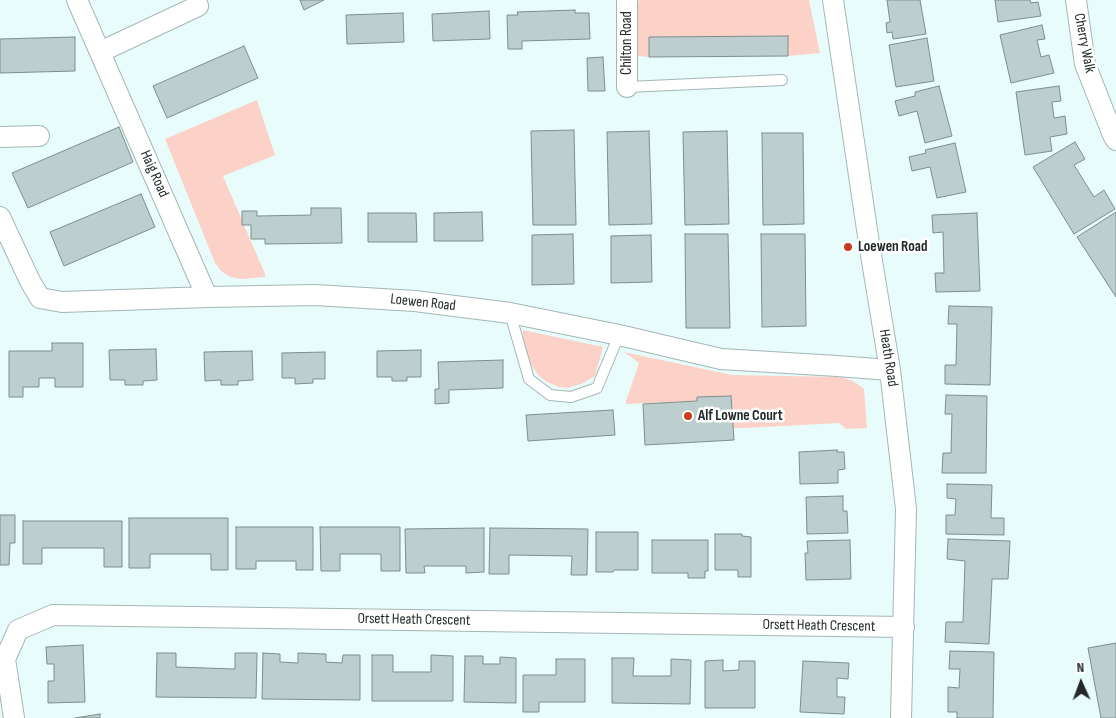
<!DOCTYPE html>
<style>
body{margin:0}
#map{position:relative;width:1116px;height:718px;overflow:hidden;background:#e8fcfb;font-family:"Sofia Sans Condensed",sans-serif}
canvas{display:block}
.north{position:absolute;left:1056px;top:658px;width:50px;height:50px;-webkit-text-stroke:4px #fff;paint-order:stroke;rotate:358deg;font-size:14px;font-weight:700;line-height:20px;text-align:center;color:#222929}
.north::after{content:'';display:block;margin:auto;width:18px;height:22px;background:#222929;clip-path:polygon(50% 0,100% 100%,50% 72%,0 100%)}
</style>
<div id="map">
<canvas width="1116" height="718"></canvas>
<div class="north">N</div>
</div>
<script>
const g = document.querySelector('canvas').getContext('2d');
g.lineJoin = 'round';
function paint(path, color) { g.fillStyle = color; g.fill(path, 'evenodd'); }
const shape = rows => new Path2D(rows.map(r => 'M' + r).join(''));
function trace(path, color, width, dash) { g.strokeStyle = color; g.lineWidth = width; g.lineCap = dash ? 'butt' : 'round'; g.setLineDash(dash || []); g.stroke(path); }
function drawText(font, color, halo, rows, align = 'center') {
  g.font = font + ' "Sofia Sans Condensed",sans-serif'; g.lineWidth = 5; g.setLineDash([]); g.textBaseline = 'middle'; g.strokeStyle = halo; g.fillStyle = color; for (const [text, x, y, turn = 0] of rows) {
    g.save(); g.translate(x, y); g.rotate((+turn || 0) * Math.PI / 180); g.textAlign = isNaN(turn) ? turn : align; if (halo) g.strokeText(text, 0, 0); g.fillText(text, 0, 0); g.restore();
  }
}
const green = shape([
 [639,0,809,0,820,53,788,56,788,36,649,37,649,57,638,56,636,12],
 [257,100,275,155,223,176,265,274,265,277,241,279,230,277,221,271,215,263,165,139],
 [523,330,603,347,595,376,581,384,567,388,559,387,547,382,538,375,529,361,523,344],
 [624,352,732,375,841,377,853,381,864,389,867,428,846,429,839,423,745,428,733,428,731,396,698,397,697,401,626,404,626,401,639,363]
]);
const building = shape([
 [300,0,324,0,304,10,300,0],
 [887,0,920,0,926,34,893,39,892,32,887,33,886,23,890,22,887,0],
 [995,0,1030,0,1031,3,1038,2,1041,16,998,22,995,0],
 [575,10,575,13,589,13,590,39,522,41,522,49,508,49,507,15,518,15,517,12,575,10],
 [489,11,490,39,433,41,432,14,489,11],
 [403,13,404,42,347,44,346,15,403,13],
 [1042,25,1045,39,1037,40,1041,57,1049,55,1054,73,1011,83,1000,35,1042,25],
 [788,36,788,56,649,57,649,37,788,36],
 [75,37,75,71,0,73,0,39,75,37],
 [927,38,934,81,896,87,889,45,927,38],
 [244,46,258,78,167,118,153,86,244,46],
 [603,57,605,91,588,91,587,58,603,57],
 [939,86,952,136,925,143,917,111,899,116,895,101,915,96,915,92,939,86],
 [1059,86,1061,101,1052,102,1054,118,1065,116,1067,134,1050,137,1052,151,1025,155,1016,92,1059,86],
 [119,127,133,162,28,208,12,173,119,127],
 [574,130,576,225,533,225,531,131,574,130],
 [649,131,652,224,609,225,607,132,649,131],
 [727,131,729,224,685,225,683,132,727,131],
 [762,133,803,133,804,224,763,225,762,133],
 [1075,142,1085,159,1074,165,1094,197,1104,190,1115,209,1074,234,1033,167,1075,142],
 [955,143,966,192,937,198,930,167,912,171,909,157,926,153,925,150,955,143],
 [141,194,155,227,64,266,50,232,141,194],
 [311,208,341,208,342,243,265,244,265,239,251,239,251,225,242,225,242,211,257,211,257,216,311,215,311,208],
 [482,212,483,241,434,241,434,213,482,212],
 [1116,212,1116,297,1077,237,1116,212],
 [368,213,416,213,417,242,368,242,368,213],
 [977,213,980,291,936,292,935,273,944,273,943,232,933,233,932,215,977,213],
 [573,234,574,284,532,285,532,235,573,234],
 [685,234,728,234,730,328,686,328,685,234],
 [761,234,805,234,806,326,762,327,761,234],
 [651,235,652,282,611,283,611,236,651,235],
 [949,306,992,307,990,385,945,384,945,365,956,365,957,324,948,324,949,306],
 [52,343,83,343,83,387,55,387,55,378,39,378,39,387,23,387,23,397,9,397,9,351,52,351,52,343],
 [156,349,157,380,143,381,143,385,125,385,125,380,110,380,109,350,156,349],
 [421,350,421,377,407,377,407,381,392,381,392,377,377,377,377,351,421,350],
 [252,351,253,380,238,381,238,385,221,385,221,380,205,381,204,352,252,351],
 [325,352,325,379,313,379,313,383,295,384,295,378,282,378,282,353,325,352],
 [503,360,503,388,449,390,449,403,435,404,435,389,439,389,438,362,503,360],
 [946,395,987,396,986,473,942,473,943,453,951,453,952,414,945,414,946,395],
 [731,396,734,440,645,445,643,404,697,401,697,397,731,396],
 [613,410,615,435,528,441,526,415,613,410],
 [837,450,837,452,844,452,845,469,838,470,838,483,800,484,799,452,837,450],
 [947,484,992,485,991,518,1004,518,1004,535,946,534,946,515,955,515,956,499,947,498,947,484],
 [843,496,843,511,847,511,848,533,807,534,806,497,843,496],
 [0,515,15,515,15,543,10,543,9,565,0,565,0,515],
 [129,518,228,518,228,570,211,570,211,554,150,554,150,568,129,568,129,518],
 [23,521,122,521,122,567,104,567,104,548,42,548,42,564,23,564,23,521],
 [236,527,313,527,313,570,296,570,296,561,256,561,256,569,236,569,236,527],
 [320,527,400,527,400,571,381,571,381,554,340,554,340,571,321,571,320,527],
 [484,528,484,572,466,573,466,566,424,566,425,573,406,573,405,529,484,528],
 [490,528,588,529,587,575,571,575,572,556,509,555,509,574,489,574,490,528],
 [596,532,638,532,638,570,614,570,613,572,596,572,596,532],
 [715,534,742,534,742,536,751,537,751,577,738,577,738,570,715,570,715,534],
 [948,539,1010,541,1008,579,992,579,989,644,945,642,946,622,963,622,965,561,947,559,948,539],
 [652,540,708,540,708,571,705,571,705,578,688,578,688,573,652,573,652,540],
 [850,540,851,579,806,580,805,553,808,553,807,541,850,540],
 [1116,643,1116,718,1101,718,1088,648,1116,643],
 [83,645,85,702,48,703,48,681,54,681,54,664,47,664,46,647,83,645],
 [950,651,994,652,993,718,957,718,957,712,948,712,948,687,959,688,960,669,949,669,950,651],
 [157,653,176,653,176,667,235,669,235,653,257,653,256,698,156,697,157,653],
 [263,653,280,654,280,662,298,663,298,653,326,654,326,662,342,663,343,655,360,655,360,700,262,699,263,653],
 [372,655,393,655,393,672,431,672,431,655,453,656,453,701,372,701,372,655],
 [465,656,483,656,483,664,500,664,500,657,516,658,516,703,464,702,465,656],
 [612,658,634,658,633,676,671,676,671,659,691,660,690,704,612,703,612,658],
 [556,659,585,659,585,702,539,702,539,712,523,712,523,675,556,675,556,659],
 [723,660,723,671,739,670,739,661,755,661,755,708,705,708,705,661,723,660],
 [803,661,849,663,848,679,837,678,837,697,845,697,844,714,800,712,803,661],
 [100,714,100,718,75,718,100,714]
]);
const service = shape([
 [627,87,782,80],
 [510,313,529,379,550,395,571,397,597,388,619,335]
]);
const minor = shape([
 [77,0,207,297],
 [833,0,869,243,890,370,906,509,901,718],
 [1076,0,1085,64,1113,135,1116,140],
 [100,52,198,6],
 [627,87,627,0],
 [0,137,39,136],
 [0,217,30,281,40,298,62,302,207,297,315,295,415,301,510,313,619,335,721,359,837,366,890,370],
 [14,718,5,659,18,630,53,615,904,627]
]);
const markers = [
 [848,247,5,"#c73d1e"],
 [688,416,5,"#c73d1e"]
];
const streetNames = [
 ["Chilton Road",627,43,-90],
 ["Cherry Walk",1084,43,79],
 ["Haig Road",154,174,66],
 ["Loewen Road",423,303,6],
 ["Heath Road",888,358,81],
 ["Orsett Heath Crescent",414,620,1],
 ["Orsett Heath Crescent",819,626,1]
];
const poiNames = [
 ["Loewen Road",858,247],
 ["Alf Lowne Court",698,416]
];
paint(green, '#fcd2c8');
paint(building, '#bccfce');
trace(building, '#7c8e8d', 1);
trace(service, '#a4b6b6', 12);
trace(minor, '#a4b6b6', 22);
trace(service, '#fff', 10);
trace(minor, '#fff', 20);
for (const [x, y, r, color] of markers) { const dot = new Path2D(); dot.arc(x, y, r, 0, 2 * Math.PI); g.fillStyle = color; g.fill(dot); trace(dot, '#fff', 2); }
drawText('15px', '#222929', '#fff', streetNames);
drawText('bold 15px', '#222929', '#fff', poiNames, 'left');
</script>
